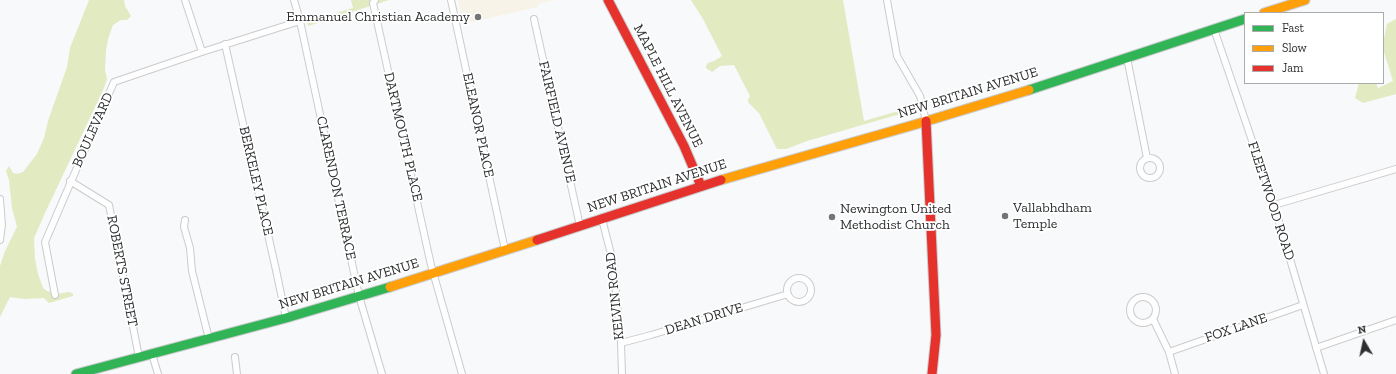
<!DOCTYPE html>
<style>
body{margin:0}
#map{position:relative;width:1396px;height:374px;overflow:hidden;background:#f7f9fb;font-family:"Zilla Slab",serif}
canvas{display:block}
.legend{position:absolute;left:1244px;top:12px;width:140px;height:72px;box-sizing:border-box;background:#fff;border:1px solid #ababac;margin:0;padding:5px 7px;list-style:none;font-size:12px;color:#2d2e2f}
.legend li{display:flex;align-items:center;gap:8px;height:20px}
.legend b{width:20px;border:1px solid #ababac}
.north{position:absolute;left:1344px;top:322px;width:40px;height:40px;-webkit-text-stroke:3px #fff;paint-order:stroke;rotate:351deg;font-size:11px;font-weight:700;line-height:16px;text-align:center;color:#2d2e2f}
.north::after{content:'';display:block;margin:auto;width:14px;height:18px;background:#2d2e2f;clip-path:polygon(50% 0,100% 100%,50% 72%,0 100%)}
</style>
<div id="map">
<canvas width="1396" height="374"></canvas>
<ul class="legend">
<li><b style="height:5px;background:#30b455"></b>Fast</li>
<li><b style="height:5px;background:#ff9f0a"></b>Slow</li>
<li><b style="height:5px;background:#e5322d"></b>Jam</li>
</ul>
<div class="north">N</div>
</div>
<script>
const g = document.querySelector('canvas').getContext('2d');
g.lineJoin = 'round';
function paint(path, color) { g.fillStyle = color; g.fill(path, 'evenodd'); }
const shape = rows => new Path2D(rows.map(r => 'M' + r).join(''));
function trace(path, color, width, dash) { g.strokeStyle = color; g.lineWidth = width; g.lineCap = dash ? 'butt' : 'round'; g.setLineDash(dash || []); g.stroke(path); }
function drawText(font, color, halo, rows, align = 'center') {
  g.font = font + ' "Zilla Slab",serif'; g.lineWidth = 3.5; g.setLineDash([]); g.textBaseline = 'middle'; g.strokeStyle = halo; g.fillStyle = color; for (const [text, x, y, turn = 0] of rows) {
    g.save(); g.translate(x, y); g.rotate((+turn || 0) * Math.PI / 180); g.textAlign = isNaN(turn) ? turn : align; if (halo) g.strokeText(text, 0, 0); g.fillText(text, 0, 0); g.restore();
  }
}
const education = shape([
 [458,0,554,0,538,4,538,7,463,24]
]);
const green = shape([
 [89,0,124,0,125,6,131,16,127,20,121,20,113,25,108,39,106,50,105,70,107,79,104,88,45,213,34,238,35,259,38,274,43,288,47,291,57,294,69,292,73,294,73,296,49,303,44,298,24,299,10,297,0,317,0,266,5,251,17,227,12,208,9,180,6,171,9,166,13,173,17,174,23,172,37,154,44,138,48,121,67,67,70,48],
 [351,0,389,0,308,26,307,22,353,8],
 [691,0,843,0,864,121,912,107,912,108,907,112,807,141,786,149,777,149,759,113,748,102,748,100,750,96,734,65,720,66,712,72,706,68,706,66,708,63,714,61,722,56,703,19],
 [1396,19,1396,94,1363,103,1355,98,1359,83,1376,83,1378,88,1393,81,1383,49,1383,43,1387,24]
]);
const street = shape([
 [185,0,202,52],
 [294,0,300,21,359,296,382,374],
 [375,0,373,3,375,12,431,265,462,374],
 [451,0,505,250],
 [887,0,897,56,920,96,926,121],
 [534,19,580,226],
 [1214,29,1274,205,1324,374],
 [225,44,276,270,286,318],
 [1127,58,1147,158],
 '1140 168a10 10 0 1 1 20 0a10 10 0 1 1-20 0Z',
 [70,181,109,205,139,357],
 [0,199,2,225,0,240],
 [1274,205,1396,169],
 [602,219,613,262,621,343,622,374],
 [185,220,184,227,190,248,192,271,209,339],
 '787 290a12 12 0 1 1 24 0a12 12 0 1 1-24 0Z',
 [55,295,45,242,114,82,202,52,300,21],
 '1130 310a13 13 0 1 1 26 0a13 13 0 1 1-26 0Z',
 [1153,319,1169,352,1175,374],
 [621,343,651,335,788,294],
 [1316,348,1396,320],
 [1169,352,1303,305],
 [152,354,158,374],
 [235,357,237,374]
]);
const fast = shape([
 [1029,90,1245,19],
 [76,374,286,318,390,287]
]);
const slow = shape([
 [1264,13,1305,0],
 [721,180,917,124,1029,90],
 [390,287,537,240]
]);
const jam = shape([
 [608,0,684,146,701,186],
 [926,121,936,335,932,374],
 [537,240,721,180]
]);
const markers = [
 [478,17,4,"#747576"],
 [1005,216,4,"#747576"],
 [832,217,4,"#747576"]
];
const poiNames = [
 ["Emmanuel Christian Academy",470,17,"right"],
 ["Vallabhdham",1013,208],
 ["Temple",1013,224],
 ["Newington United",840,209],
 ["Methodist Church",840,225]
];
const streetNames = [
 ["MAPLE HILL AVENUE",668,86,63],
 ["NEW BRITAIN AVENUE",968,93,-17],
 ["FAIRFIELD AVENUE",557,122,77],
 ["ELEANOR PLACE",478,125,78],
 ["BOULEVARD",93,130,-66],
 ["DARTMOUTH PLACE",403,137,77],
 ["BERKELEY PLACE",256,181,77],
 ["NEW BRITAIN AVENUE",657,186,-18],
 ["CLARENDON TERRACE",336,188,78],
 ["FLEETWOOD ROAD",1271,201,72],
 ["ROBERTS STREET",122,271,79],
 ["NEW BRITAIN AVENUE",349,284,-17],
 ["KELVIN ROAD",615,296,-96],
 ["DEAN DRIVE",704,319,-17],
 ["FOX LANE",1236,328,-19]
];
paint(education, '#f8f3e8');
paint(green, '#e1eac1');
trace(street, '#cacbcd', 8);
trace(fast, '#cacbcd', 11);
trace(slow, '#cacbcd', 11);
trace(jam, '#cacbcd', 11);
trace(street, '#fefefe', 6);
trace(fast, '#30b455', 9);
trace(slow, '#ff9f0a', 9);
trace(jam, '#e5322d', 9);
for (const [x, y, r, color] of markers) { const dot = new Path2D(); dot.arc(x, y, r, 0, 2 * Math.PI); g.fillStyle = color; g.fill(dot); trace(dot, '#fff', 1.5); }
drawText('14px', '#2d2e2f', '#fff', poiNames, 'left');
drawText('14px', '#2d2e2f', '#fff', streetNames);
</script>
